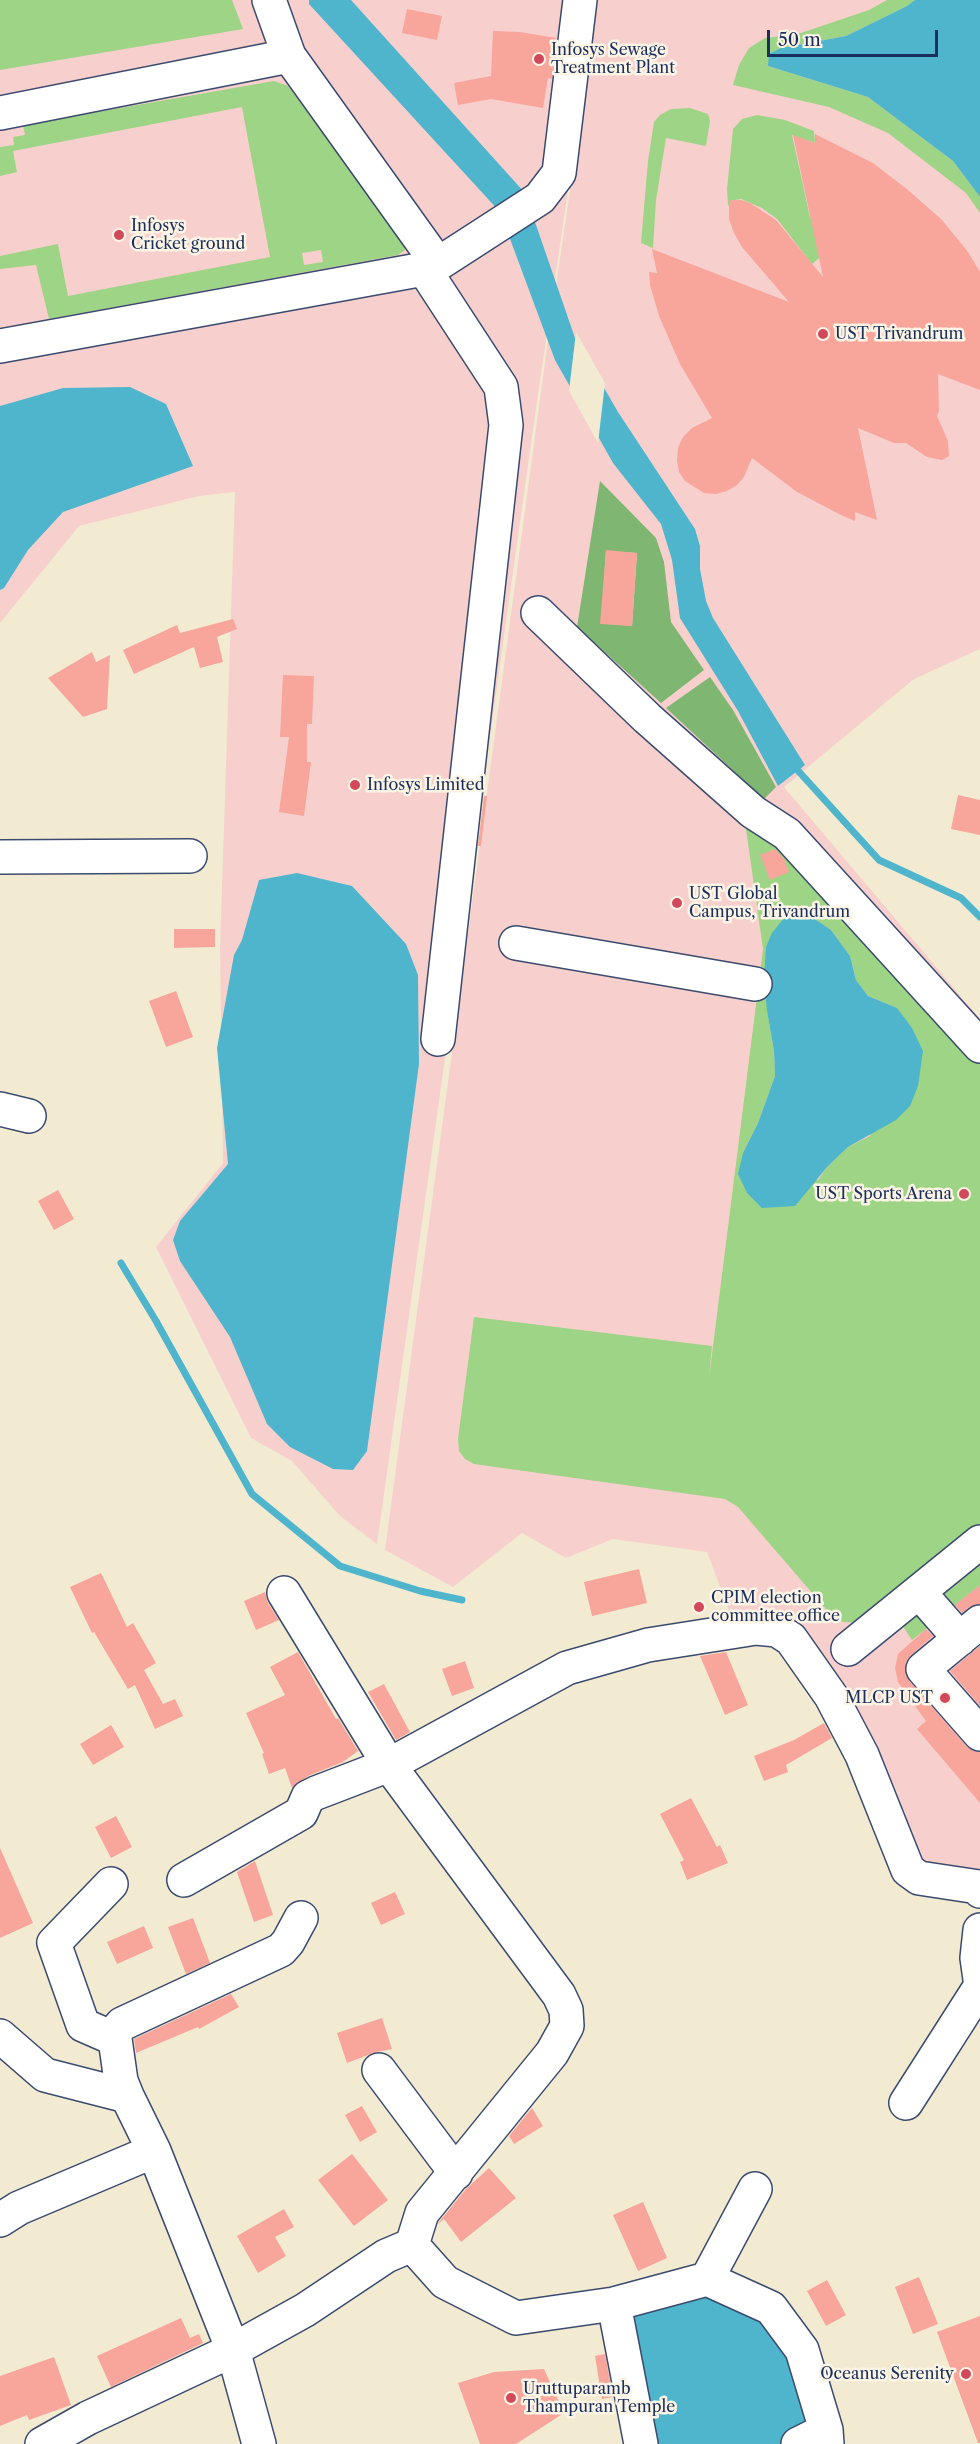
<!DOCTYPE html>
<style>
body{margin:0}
#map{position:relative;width:980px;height:2444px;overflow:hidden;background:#f2ebd1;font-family:"Libre Caslon Text",serif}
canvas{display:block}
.scale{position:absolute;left:767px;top:30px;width:171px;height:27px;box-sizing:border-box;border:3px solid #1b2f5e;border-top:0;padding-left:8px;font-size:18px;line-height:21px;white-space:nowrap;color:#1b2f5e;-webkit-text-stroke:4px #fcf5e5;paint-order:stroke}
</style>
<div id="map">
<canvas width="980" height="2444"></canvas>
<div class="scale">50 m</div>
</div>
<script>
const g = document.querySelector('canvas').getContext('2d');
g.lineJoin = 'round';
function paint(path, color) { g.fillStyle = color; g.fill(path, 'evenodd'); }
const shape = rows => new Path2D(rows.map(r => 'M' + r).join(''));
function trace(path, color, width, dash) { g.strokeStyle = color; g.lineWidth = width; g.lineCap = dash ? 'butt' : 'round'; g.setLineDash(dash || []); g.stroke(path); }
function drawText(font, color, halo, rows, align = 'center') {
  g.font = font + ' "Libre Caslon Text",serif'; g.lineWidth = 5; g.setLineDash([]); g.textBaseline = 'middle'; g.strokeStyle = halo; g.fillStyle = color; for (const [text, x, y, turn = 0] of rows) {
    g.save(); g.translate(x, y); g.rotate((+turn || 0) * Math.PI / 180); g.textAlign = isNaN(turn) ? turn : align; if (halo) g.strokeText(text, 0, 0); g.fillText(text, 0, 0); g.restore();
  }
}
const built = shape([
 [0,0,596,0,536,408,377,1544,340,1516,292,1461,251,1438,156,1247,223,1163,220,947,235,492,199,496,79,526,0,623],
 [598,0,980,0,980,649,914,679,784,787,980,1019,980,1878,919,1869,787,1624,730,1613,707,1552,613,1539,566,1558,522,1533,453,1587,385,1550,547,347]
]);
const green = shape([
 [0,0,232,0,243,29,0,70],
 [887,0,915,0,907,6,846,36,781,48,768,66,868,97,953,161,980,197,980,213,966,193,888,133,829,107,733,85,739,65,749,48,765,38,798,34,869,10],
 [274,81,288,86,404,241,405,250,398,255,49,319,36,265,0,269,0,256,58,244,68,296,270,257,242,107,13,151,17,172,0,176,0,147,14,145,13,137,25,135,23,125],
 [321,250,323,262,304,265,302,253],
 [690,108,708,114,710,121,706,146,666,138,656,200,653,248,641,243,648,161,654,122,660,115,671,109],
 [757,115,785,120,814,131,815,143,792,135,810,217,834,246,812,264,777,219,762,208,741,199,735,200,741,207,734,212,728,205,727,189,733,129,742,119],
 [745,822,779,842,980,1062,980,1531,859,1623,843,1622,832,1616,738,1507,725,1499,474,1464,465,1459,459,1451,458,1439,474,1317,712,1346,709,1378,763,949],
 [809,915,831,930,850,956,856,980,868,996,897,1008,870,1136,848,1147,828,1166,818,1180,743,1153,758,1123,775,1076,774,1051,767,1011],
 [980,1563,980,1585,949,1610,942,1594],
 [920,1611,934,1623,912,1640,902,1625]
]);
const forest = shape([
 [600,481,656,538,664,562,671,622,704,670,661,703,577,627],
 [606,551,637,553,632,626,601,623],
 [710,677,733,710,776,787,764,799,666,708]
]);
const water = shape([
 [309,0,351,0,525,193,575,338,618,412,695,529,700,546,700,569,706,601,713,618,805,765,778,786,738,711,680,618,672,560,661,524,613,463,555,360,500,212,309,4],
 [915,0,980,0,980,197,953,161,868,97,768,66,769,54,781,48,846,36,907,6],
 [130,387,166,404,193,466,63,512,28,550,4,588,0,590,0,406,63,388],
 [297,873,352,886,406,944,418,975,419,1064,367,1451,353,1470,333,1469,290,1447,267,1424,230,1337,180,1261,173,1240,180,1221,228,1164,217,1048,234,955,242,940,259,880],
 [809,915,831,930,850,956,856,980,868,996,897,1008,912,1028,923,1051,918,1086,910,1106,896,1120,848,1147,828,1166,795,1206,762,1208,747,1193,738,1174,743,1153,758,1123,775,1076,774,1051,767,1011,764,979,766,947,772,933,784,918],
 [709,2291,767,2318,802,2367,815,2414,792,2444,642,2444,629,2312]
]);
const pier = shape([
 [576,332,605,383,598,443,569,391]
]);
const stream = shape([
 [792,764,879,860,961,898,980,917],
 [121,1263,156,1321,252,1494,340,1566,420,1591,462,1600]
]);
const building = shape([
 [407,9,442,16,437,40,402,33],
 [493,31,520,32,556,38,552,79,548,78,543,108,491,99,458,105,454,83,491,76],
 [815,134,873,163,908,190,942,220,968,252,980,272,980,390,938,374,939,411,937,416,948,441,949,456,942,460,927,457,906,443,894,443,858,428,877,520,855,512,855,521,841,515,797,492,752,458,744,477,737,485,727,491,716,494,704,493,685,481,679,472,677,461,678,448,683,437,692,428,712,418,680,364,659,316,650,285,649,272,657,273,652,249,789,302,742,247,734,233,729,219,729,200,741,200,750,203,776,220,823,277,793,135,815,143],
 [606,550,637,553,632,626,600,624],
 [233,619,237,629,217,637,223,662,200,668,194,647,134,674,123,650,177,625,180,633],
 [92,652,96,662,110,655,107,709,83,717,48,678],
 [283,675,314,676,312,724,307,724,307,762,311,762,304,816,279,812,289,737,280,737],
 [958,795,980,800,980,835,951,829],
 [484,796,487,796,481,846,478,846],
 [775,849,784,859,789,872,770,880,760,855],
 [174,929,215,929,215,947,174,948],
 [176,991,193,1037,166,1047,149,1001],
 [58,1190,74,1219,54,1230,38,1201],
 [639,1569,647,1603,592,1616,584,1582],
 [101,1573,127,1627,133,1623,156,1663,144,1670,163,1704,175,1699,183,1716,155,1729,135,1685,128,1689,94,1632,92,1633,70,1587],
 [980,1585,980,1604,969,1607,962,1613,955,1605],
 [265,1592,268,1603,279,1620,256,1630,244,1601],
 [926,1629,933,1636,911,1655,905,1663,905,1673,909,1681,966,1746,973,1751,980,1752,980,1803,917,1729,926,1721,898,1682,895,1668,898,1654],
 [980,1646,980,1706,950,1671],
 [298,1652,336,1719,338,1718,358,1751,343,1762,308,1776,292,1788,285,1768,269,1774,262,1754,264,1753,246,1713,285,1695,270,1667],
 [726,1652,748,1705,725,1715,700,1656],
 [465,1661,474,1688,452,1696,442,1669],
 [384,1684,410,1732,396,1740,368,1692],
 [824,1723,832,1738,786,1765,788,1772,764,1781,754,1756,794,1740],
 [111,1725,124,1747,93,1765,80,1744],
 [691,1798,717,1847,720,1845,728,1863,687,1880,680,1862,684,1860,660,1814],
 [116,1816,132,1847,111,1858,95,1827],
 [0,1848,33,1923,0,1938],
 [255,1861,273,1915,254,1922,237,1872],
 [395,1892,405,1914,381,1925,371,1903],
 [193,1918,210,1963,186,1974,168,1927],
 [144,1926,153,1948,117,1964,107,1942],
 [231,1994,239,2007,199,2029,198,2027,136,2053,134,2039],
 [382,2018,392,2049,376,2052,347,2063,337,2033],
 [362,2106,377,2132,360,2142,345,2115],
 [532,2108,543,2126,514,2144,509,2136],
 [352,2154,388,2200,354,2226,318,2180],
 [489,2168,516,2198,461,2242,444,2219,438,2224,439,2222,466,2189],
 [643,2202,667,2258,638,2271,613,2215],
 [284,2209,294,2227,275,2237,286,2256,258,2273,237,2236],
 [919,2277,938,2324,913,2334,895,2287],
 [827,2280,846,2315,826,2326,807,2291],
 [980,2316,980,2443,978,2443,937,2332],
 [181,2318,190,2338,199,2334,203,2343,111,2387,97,2356],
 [605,2354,613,2397,602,2399,595,2356],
 [54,2357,71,2405,29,2420,27,2415,0,2426,0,2376],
 [544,2369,564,2413,516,2444,480,2444,458,2383,494,2372]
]);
const minor = shape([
 [269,0,289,56],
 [0,113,289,56,438,264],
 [424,269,501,387,506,425,438,1039],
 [0,346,424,269,438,264,540,198,559,173,580,0],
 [538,613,647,718,753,812,787,834,980,1046],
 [0,857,190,856],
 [516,943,755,984],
 [0,1109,29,1116],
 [919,1592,960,1639],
 [284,1593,389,1765,559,1995,566,2010,567,2026,552,2053,422,2213,412,2245],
 [980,1622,923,1669,980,1734],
 [848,1649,980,1542],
 [184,1880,301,1813,308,1797,316,1793,389,1765,567,1668,648,1645,756,1628,777,1630,791,1639,831,1696,862,1755,908,1870,919,1878,978,1887,980,1891],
 [111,1884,54,1943,83,2025,115,2039],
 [980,1930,977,1958,980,1979],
 [0,2036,45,2075,127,2096,154,2151,233,2350,259,2444],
 [379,2070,456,2173],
 [127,2096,121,2081,115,2039,116,2031,122,2024,281,1950,288,1942,301,1918],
 [906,2103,980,1987],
 [0,2220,19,2208,154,2151],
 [707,2279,755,2189],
 [614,2304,641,2444],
 [42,2444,88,2418,233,2350,305,2310,386,2256,412,2245,445,2282,516,2318,614,2304,707,2279,771,2308,802,2350,826,2430,827,2444],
 [798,2444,826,2430]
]);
const markers = [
 [539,59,6,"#d1495b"],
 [119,235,6,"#d1495b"],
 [823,334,6,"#d1495b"],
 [355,785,6,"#d1495b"],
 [677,903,6,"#d1495b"],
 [964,1194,6,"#d1495b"],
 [699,1607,6,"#d1495b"],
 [945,1698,6,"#d1495b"],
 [966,2374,6,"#d1495b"],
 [511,2398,6,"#d1495b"]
];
const poiNames = [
 ["Infosys Sewage",551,50],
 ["Treatment Plant",551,68],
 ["Infosys",131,226],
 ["Cricket ground",131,244],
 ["UST Trivandrum",835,334],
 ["Infosys Limited",367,785],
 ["UST Global",689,894],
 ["Campus, Trivandrum",689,912],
 ["UST Sports Arena",952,1194,"right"],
 ["CPIM election",711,1598],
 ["committee office",711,1616],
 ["MLCP UST",933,1698,"right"],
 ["Oceanus Serenity",954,2374,"right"],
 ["Uruttuparamb",523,2389],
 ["Thampuran Temple",523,2407]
];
paint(built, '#f7d0cd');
paint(green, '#9ed485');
paint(forest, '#7eb672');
paint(water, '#4eb5cd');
paint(pier, '#f2ebd1');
trace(stream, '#4eb5cd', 7);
paint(building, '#f8a59c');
trace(minor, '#3b4b6f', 36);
trace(minor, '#fff', 33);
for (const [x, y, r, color] of markers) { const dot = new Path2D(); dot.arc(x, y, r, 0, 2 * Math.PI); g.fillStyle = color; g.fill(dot); trace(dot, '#fcf5e5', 2); }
drawText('16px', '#1b2f5e', '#fcf5e5', poiNames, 'left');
</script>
